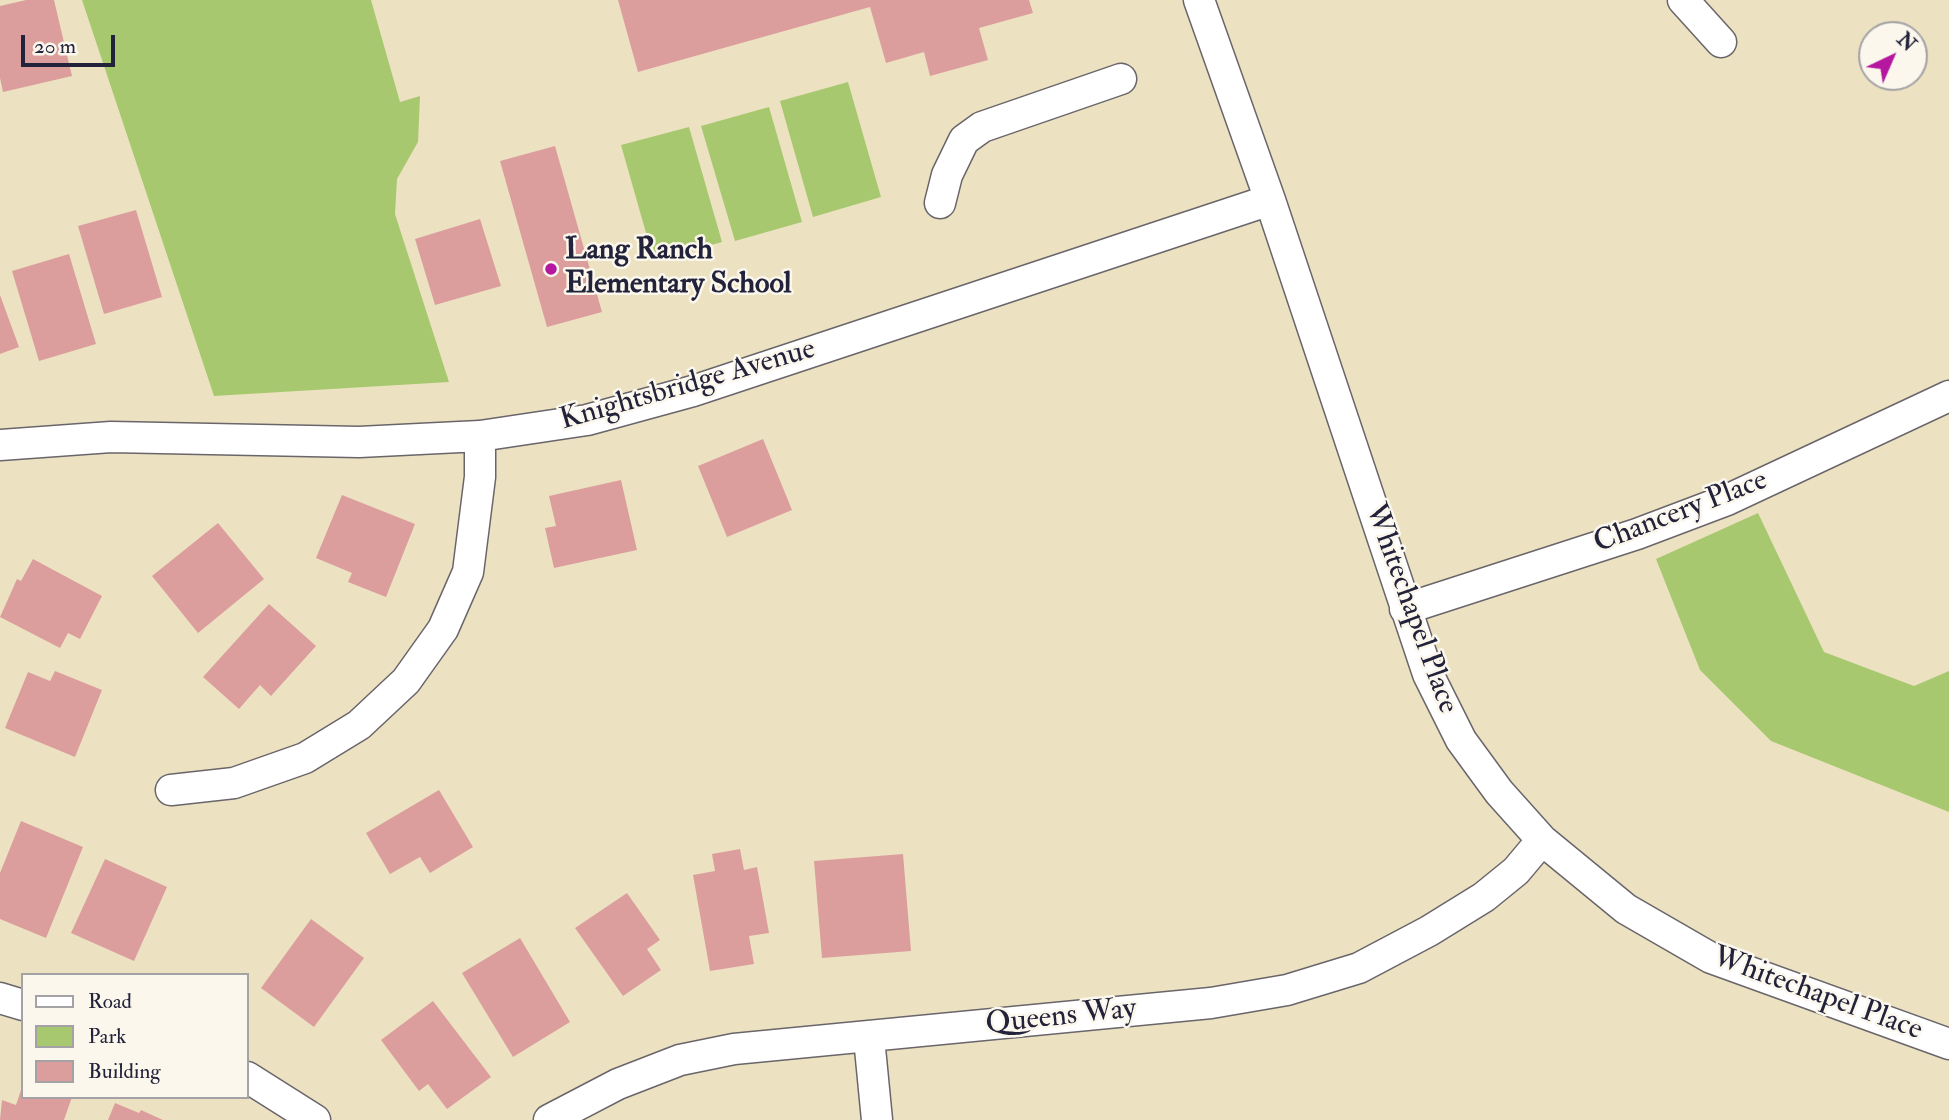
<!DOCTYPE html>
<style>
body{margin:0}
#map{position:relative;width:1949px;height:1120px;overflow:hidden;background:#ece2c2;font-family:"IM FELL Double Pica",serif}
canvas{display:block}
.legend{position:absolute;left:21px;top:973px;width:228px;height:126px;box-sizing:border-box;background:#fbf7ec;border:2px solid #a4a2a5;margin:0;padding:9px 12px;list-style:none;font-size:21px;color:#22223b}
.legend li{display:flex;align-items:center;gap:14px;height:35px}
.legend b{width:35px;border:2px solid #a4a2a5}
.north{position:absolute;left:1858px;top:21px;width:70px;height:70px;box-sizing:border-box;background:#fbf7ec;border:2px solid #a4a2a5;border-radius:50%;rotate:44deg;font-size:19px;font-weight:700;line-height:28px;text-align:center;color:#22223b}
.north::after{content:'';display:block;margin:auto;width:24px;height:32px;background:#b5179e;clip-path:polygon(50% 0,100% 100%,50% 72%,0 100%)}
.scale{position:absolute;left:21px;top:35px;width:94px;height:32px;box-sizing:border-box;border:4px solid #22223b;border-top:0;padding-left:9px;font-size:21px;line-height:24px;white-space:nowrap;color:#22223b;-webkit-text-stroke:5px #fbf7ec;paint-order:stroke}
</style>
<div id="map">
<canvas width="1949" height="1120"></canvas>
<ul class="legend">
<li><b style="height:9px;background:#fff"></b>Road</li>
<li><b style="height:19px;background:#a8c870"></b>Park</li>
<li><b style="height:19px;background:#dc9e9d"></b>Building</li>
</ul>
<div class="north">N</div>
<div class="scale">20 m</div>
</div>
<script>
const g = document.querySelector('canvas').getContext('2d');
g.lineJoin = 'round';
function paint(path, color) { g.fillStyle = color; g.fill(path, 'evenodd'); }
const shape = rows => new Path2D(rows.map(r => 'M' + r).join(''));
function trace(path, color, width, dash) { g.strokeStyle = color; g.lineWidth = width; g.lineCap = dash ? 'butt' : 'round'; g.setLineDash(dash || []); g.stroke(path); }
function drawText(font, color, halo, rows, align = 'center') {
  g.font = font + ' "IM FELL Double Pica",serif'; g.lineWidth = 5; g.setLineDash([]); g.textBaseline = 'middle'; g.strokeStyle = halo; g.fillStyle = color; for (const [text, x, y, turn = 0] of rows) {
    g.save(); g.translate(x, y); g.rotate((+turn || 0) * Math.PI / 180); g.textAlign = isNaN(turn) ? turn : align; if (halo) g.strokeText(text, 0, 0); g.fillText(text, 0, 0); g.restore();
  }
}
const green = shape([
 [82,0,371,0,400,102,420,96,418,142,397,179,395,214,449,382,214,396],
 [848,82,881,197,813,217,780,101],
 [769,107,802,222,735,241,701,126],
 [689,127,722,242,654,261,621,145],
 [1758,513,1824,652,1914,686,1949,671,1949,812,1771,741,1700,670,1656,559]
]);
const building = shape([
 [26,0,54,0,72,76,3,92,0,78,0,6],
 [618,0,1029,0,1033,13,979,28,988,60,930,76,924,52,886,63,870,7,638,72],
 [555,146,602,312,547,327,500,161],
 [136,210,162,297,104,314,78,226],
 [480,219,501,286,435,305,415,239],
 [69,254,96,344,39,361,12,271],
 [0,295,19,347,0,354],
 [763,439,792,510,727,537,698,466],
 [621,480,637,550,554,568,545,528,556,526,549,496],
 [342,495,415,524,386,597,348,582,352,573,316,558],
 [218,523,264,579,198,633,152,576],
 [33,559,102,596,80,639,68,633,60,648,0,617,17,579,21,581],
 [269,604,316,646,271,696,260,685,239,709,203,677],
 [55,671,102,690,75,757,5,728,28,672,50,681],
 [439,790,473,847,430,873,420,857,390,874,366,833],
 [21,821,83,847,46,938,0,919,0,873],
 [740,849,744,870,757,867,769,933,749,936,754,964,710,971,693,875,715,871,712,854],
 [903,854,911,951,822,958,814,861],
 [105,859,167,887,134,961,71,933],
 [627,893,660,940,647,949,661,970,623,996,575,928],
 [311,919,364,958,314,1027,261,988],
 [520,938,570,1022,513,1057,462,973],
 [433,1001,491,1077,447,1109,428,1084,419,1091,381,1040],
 [23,1084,23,1097,72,1097,64,1120,0,1120,2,1100,16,1105],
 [115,1103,139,1113,141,1110,163,1120,108,1120]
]);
const minor = shape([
 [1199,0,1270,200,1428,674,1461,740,1499,792,1542,840,1626,909,1711,958,1949,1044],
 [1683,0,1721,42],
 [940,203,947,175,964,140,982,127,1121,79],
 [0,445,111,437,359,442,480,436,587,420,693,391,1270,200],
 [1405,609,1637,534,1727,500,1949,396],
 [171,790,234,783,305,758,359,725,406,681,443,629,468,572,480,477,480,436],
 [0,998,23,1005],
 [869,1038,877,1120],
 [247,1077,315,1120],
 [549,1120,618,1084,680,1060,734,1049,1211,1003,1287,990,1359,968,1429,931,1484,897,1516,871,1542,840]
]);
const markers = [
 [551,269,7,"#b5179e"]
];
const poiNames = [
 ["Lang Ranch",565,252],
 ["Elementary School",565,286]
];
const streetNames = [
 ["Knightsbridge Avenue",688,386,-16],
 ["Chancery Place",1681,513,-21],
 ["Whitechapel Place",1410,609,70],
 ["Whitechapel Place",1817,995,20],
 ["Queens Way",1061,1018,-6]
];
paint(green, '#a8c870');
paint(building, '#dc9e9d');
trace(minor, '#69656a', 33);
trace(minor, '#fff', 30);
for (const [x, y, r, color] of markers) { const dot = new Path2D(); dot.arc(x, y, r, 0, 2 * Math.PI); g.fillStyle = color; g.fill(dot); trace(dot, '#fbf7ec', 2.5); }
drawText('bold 30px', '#22223b', '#fbf7ec', poiNames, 'left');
drawText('30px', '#22223b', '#fbf7ec', streetNames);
</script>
